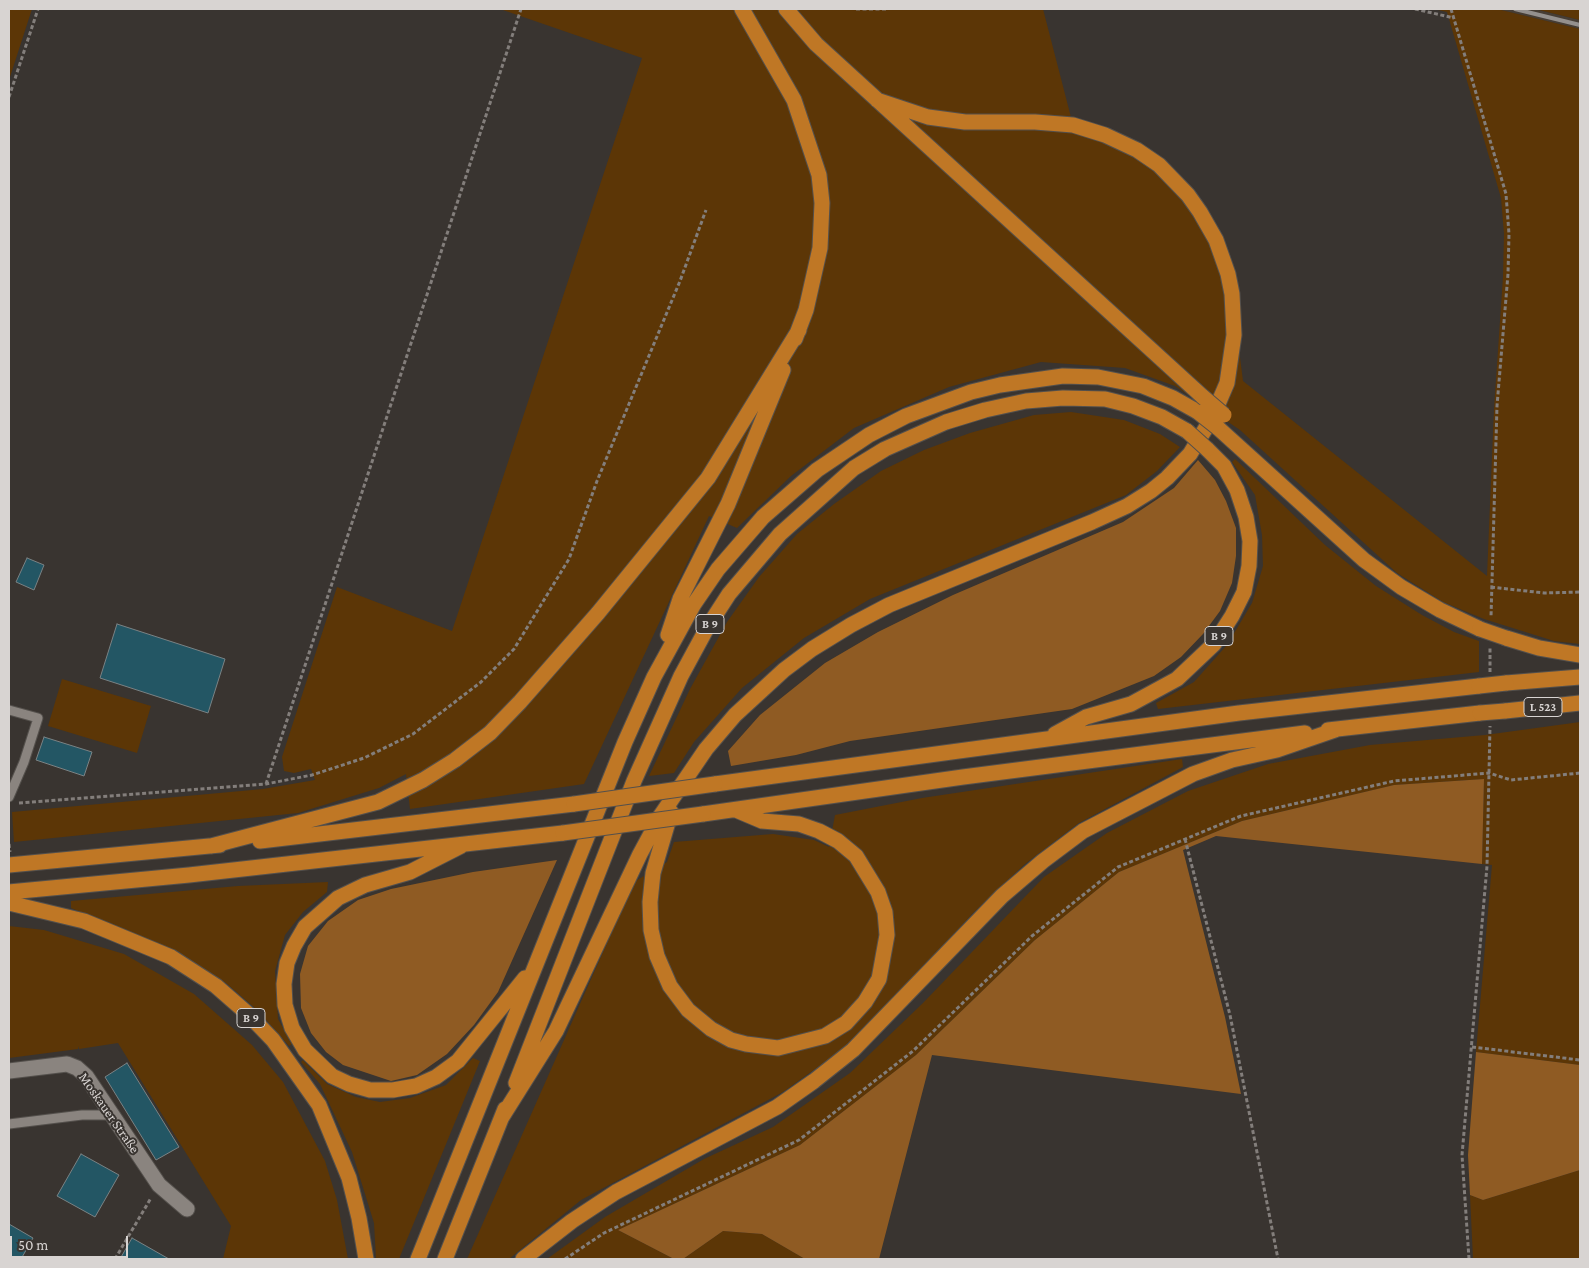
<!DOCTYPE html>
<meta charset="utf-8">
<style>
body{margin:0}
#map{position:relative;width:1589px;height:1268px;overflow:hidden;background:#393430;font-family:"Crimson Pro",serif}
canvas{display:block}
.frame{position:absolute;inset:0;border:10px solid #d8d4d2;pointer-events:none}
.scale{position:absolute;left:10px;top:1236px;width:118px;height:22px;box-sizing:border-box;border:2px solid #d8d4d2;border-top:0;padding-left:6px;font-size:15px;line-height:18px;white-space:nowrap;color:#d8d4d2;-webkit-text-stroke:4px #393430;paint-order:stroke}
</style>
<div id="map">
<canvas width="1589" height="1268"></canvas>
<div class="frame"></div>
<div class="scale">50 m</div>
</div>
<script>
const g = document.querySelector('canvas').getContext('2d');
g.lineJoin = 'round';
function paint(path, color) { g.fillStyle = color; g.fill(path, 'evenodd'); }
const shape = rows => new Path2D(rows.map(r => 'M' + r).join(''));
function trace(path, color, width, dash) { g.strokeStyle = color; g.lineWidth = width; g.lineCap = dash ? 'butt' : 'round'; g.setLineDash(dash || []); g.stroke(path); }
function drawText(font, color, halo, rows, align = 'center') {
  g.font = font + ' "Crimson Pro",serif'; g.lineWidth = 4; g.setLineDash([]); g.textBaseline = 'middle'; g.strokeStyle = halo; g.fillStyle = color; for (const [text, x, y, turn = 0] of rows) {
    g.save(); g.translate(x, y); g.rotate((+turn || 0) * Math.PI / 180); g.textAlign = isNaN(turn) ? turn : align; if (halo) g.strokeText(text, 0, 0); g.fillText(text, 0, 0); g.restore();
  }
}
const built = shape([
 [1497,9,1534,9,1580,20,1580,29]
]);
const green = shape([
 [9,9,32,9,9,80],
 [500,9,1043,9,1073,125,1105,135,1188,195,1232,294,1243,381,1487,576,1494,409,1503,277,1504,234,1501,198,1447,12,1434,9,1497,9,1580,29,1580,644,1554,641,1484,619,1443,602,1397,573,1240,430,1175,386,1125,368,1041,362,949,387,854,428,791,476,737,528,709,516,584,784,410,809,406,774,379,788,298,813,14,842,12,812,263,789,315,780,311,769,294,773,284,771,282,757,337,587,452,631,642,58],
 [1535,9,1580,9,1580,20],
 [1071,412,1124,420,1160,434,1180,447,1157,471,1126,495,870,599,804,638,742,688,694,742,674,773,649,776,690,689,727,622,759,577,797,534,834,504,881,471,924,450,970,433,1034,415],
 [1235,459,1325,545,1376,586,1422,615,1454,632,1479,641,1479,672,1158,709,1156,703,1194,682,1227,645,1252,603,1263,566,1262,535,1255,495,1232,462],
 [62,679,151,706,137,753,48,726],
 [1580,722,1580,1065,1476,1052,1492,865,1482,864,1484,779,1394,785,1242,821,1119,872,1035,940,916,1055,800,1145,618,1230,674,1259,547,1259,605,1217,704,1159,773,1127,850,1073,923,1003,1044,877,1107,833,1188,791,1268,764,1370,745,1485,735],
 [1182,759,1183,767,1079,823,1025,864,972,914,918,974,843,1049,783,1092,581,1200,509,1259,467,1259,634,882,667,862,674,842,773,834,814,840,829,847,835,815,922,798],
 [328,882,327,892,303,912,285,935,275,971,278,1019,292,1044,289,1046,256,1009,227,984,173,950,71,908,71,901,238,886],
 [9,926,44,930,124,954,194,994,252,1045,283,1082,325,1161,337,1200,348,1259,223,1259,231,1226,118,1043,79,1049,78,1046,78,1049,9,1058],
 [473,1058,480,1061,399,1259,376,1259,374,1223,352,1152,320,1084,301,1062,303,1060,327,1084,356,1097,380,1102,410,1098,446,1085],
 [1580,1170,1580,1259,1473,1259,1470,1195,1483,1200],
 [723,1231,762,1234,805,1259,683,1259]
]);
const forest = shape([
 [1198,460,1215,480,1226,501,1236,528,1236,556,1232,583,1220,611,1203,634,1181,657,1154,676,1072,709,850,741,796,755,731,766,728,751,760,715,825,663,878,632,953,595,1123,522,1174,488],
 [1484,779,1482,864,1216,836,1183,850,1225,1017,1241,1094,932,1055,879,1259,805,1259,762,1234,723,1231,683,1259,674,1259,618,1230,800,1145,916,1055,1035,940,1119,872,1242,821,1394,785],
 [557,860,498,992,474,1025,447,1054,417,1075,391,1081,343,1065,326,1052,311,1033,301,1008,300,974,308,946,328,921,358,900,391,889,473,872],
 [1476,1052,1580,1065,1580,1170,1483,1200,1470,1195,1468,1155]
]);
const building = shape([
 [27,558,44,565,34,590,16,582,27,558],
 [117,624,225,659,208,713,100,678,117,624],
 [44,737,92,752,84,776,36,760,44,737],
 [127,1063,179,1147,156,1160,105,1077,127,1063],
 [81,1154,119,1175,95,1217,57,1196,81,1154],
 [9,1224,33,1238,21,1259,9,1259,9,1224],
 [132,1238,169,1259,120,1259,132,1238]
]);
const path = shape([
 [856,9,886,9],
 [1415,9,1454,18],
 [1451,9,1506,194,1509,234,1508,274,1497,406,1491,617],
 [9,97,38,9],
 [1491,587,1544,593,1580,592],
 [1490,672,1490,648],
 [266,784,521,9],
 [19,803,266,784,312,775,364,758,413,734,481,682,514,649,569,559,597,481,680,281,706,210],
 [1185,839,1230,1015,1278,1259],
 [9,844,10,852],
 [1472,1047,1580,1060],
 [115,1259,151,1198],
 [565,1259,604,1233,799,1140,913,1051,1032,936,1118,867,1241,816,1394,781,1489,773,1511,780,1580,773],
 [1469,1259,1462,1155,1487,866,1490,726]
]);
const lane = shape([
 [9,710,38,718,24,762,9,797],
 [9,1124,82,1115,113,1115]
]);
const street = shape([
 [9,1071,67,1064,77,1068,86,1076,159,1185,187,1209]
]);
const highway = shape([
 [742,9,794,100,819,175,822,203,820,248,806,310,795,339],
 [786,9,816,44,1203,397],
 [1217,427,1364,560,1401,587,1440,610,1480,629],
 [668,635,680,599,728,504,783,370],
 [1506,638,1539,648,1580,655],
 [1506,683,1580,677],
 [1505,711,1580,703],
 [1328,730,1480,713],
 [1055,734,1086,717,1131,704,1177,679,1214,644,1232,616,1244,592,1249,566,1250,541,1246,517,1237,490,1224,466,1207,449],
 [715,784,1239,713,1479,686],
 [671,812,653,873,650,902,651,930,657,956,670,986,688,1010,711,1029,731,1040,746,1044,778,1048,825,1036,846,1023,865,1002,879,979,887,935,885,912,878,892,856,856,838,841,819,831,799,824,762,821,736,810],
 [703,814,963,777,1305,733],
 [260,841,574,804],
 [211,846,378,802,423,780,455,760,490,733,520,702,598,613,708,478,799,330],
 [461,846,410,872,365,885,338,898,305,927,294,946,287,963,284,984,285,1005,292,1028,305,1050,332,1076,349,1084,370,1090,393,1090,416,1086,436,1077,458,1061,525,978],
 [9,865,220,845],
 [9,892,189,875,563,833],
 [9,903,84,921,171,957,216,986,248,1014,273,1040,319,1105,349,1178,359,1218,366,1259],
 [516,1083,634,781,681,676,707,628,729,594,780,534,854,468,885,449,946,422,985,410,1026,401,1063,398,1105,399,1133,406,1162,417,1187,431],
 [502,1117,556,1031,640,854,661,815,706,749,735,715,784,670,812,649,851,625,889,605,1092,522,1127,506,1151,491,1167,478,1190,454,1212,418,1227,383,1234,335,1232,294,1228,274,1216,240,1200,212,1188,195,1159,165,1137,150,1105,135,1073,125,1035,122,965,122,928,117,877,100],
 [418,1259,625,742,654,677,694,604,718,569,763,517,817,470,869,435,906,416,971,392,1000,385,1063,376,1098,377,1143,386,1173,398,1198,412],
 [445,1259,505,1109],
 [523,1259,572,1221,616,1192,777,1107,814,1081,853,1050,1002,896,1043,861,1083,831,1193,774,1232,760,1277,750,1338,729]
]);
const rail = shape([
 [1515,9,1580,25]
]);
const highwayBridge = shape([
 [1203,397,1224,415],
 [1198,412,1217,427],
 [1187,431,1207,449],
 [1480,629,1506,638],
 [1479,686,1506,683],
 [1480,713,1505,711],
 [574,804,715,784],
 [563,833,703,814]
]);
const shields = [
 [710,624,28],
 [1219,636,28],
 [1543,707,38],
 [251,1018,28]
];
const shieldNames = [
 ["B 9",710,624],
 ["B 9",1219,636],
 ["L 523",1543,707],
 ["B 9",251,1018]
];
const streetNames = [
 ["Moskauer Straße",109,1113,55]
];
paint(built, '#463d34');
paint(green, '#5c3606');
paint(forest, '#8f5b23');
paint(building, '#235664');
trace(building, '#7a8284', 1);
trace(lane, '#54504c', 11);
trace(street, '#54504c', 17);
trace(highway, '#54504c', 17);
trace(path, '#837e7b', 3, [4, 2.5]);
trace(lane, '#8a847f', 9);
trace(street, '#8a847f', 15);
trace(highway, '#bf7725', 15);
trace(rail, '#94908d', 4);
trace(highwayBridge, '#54504c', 17, []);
trace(highwayBridge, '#bf7725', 15);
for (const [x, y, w] of shields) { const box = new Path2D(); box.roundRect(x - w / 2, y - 9.5, w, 19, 4); g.fillStyle = '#393430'; g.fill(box); trace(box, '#d8d4d2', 1); }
drawText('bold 12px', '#d8d4d2', null, shieldNames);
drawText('14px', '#d8d4d2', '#393430', streetNames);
</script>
